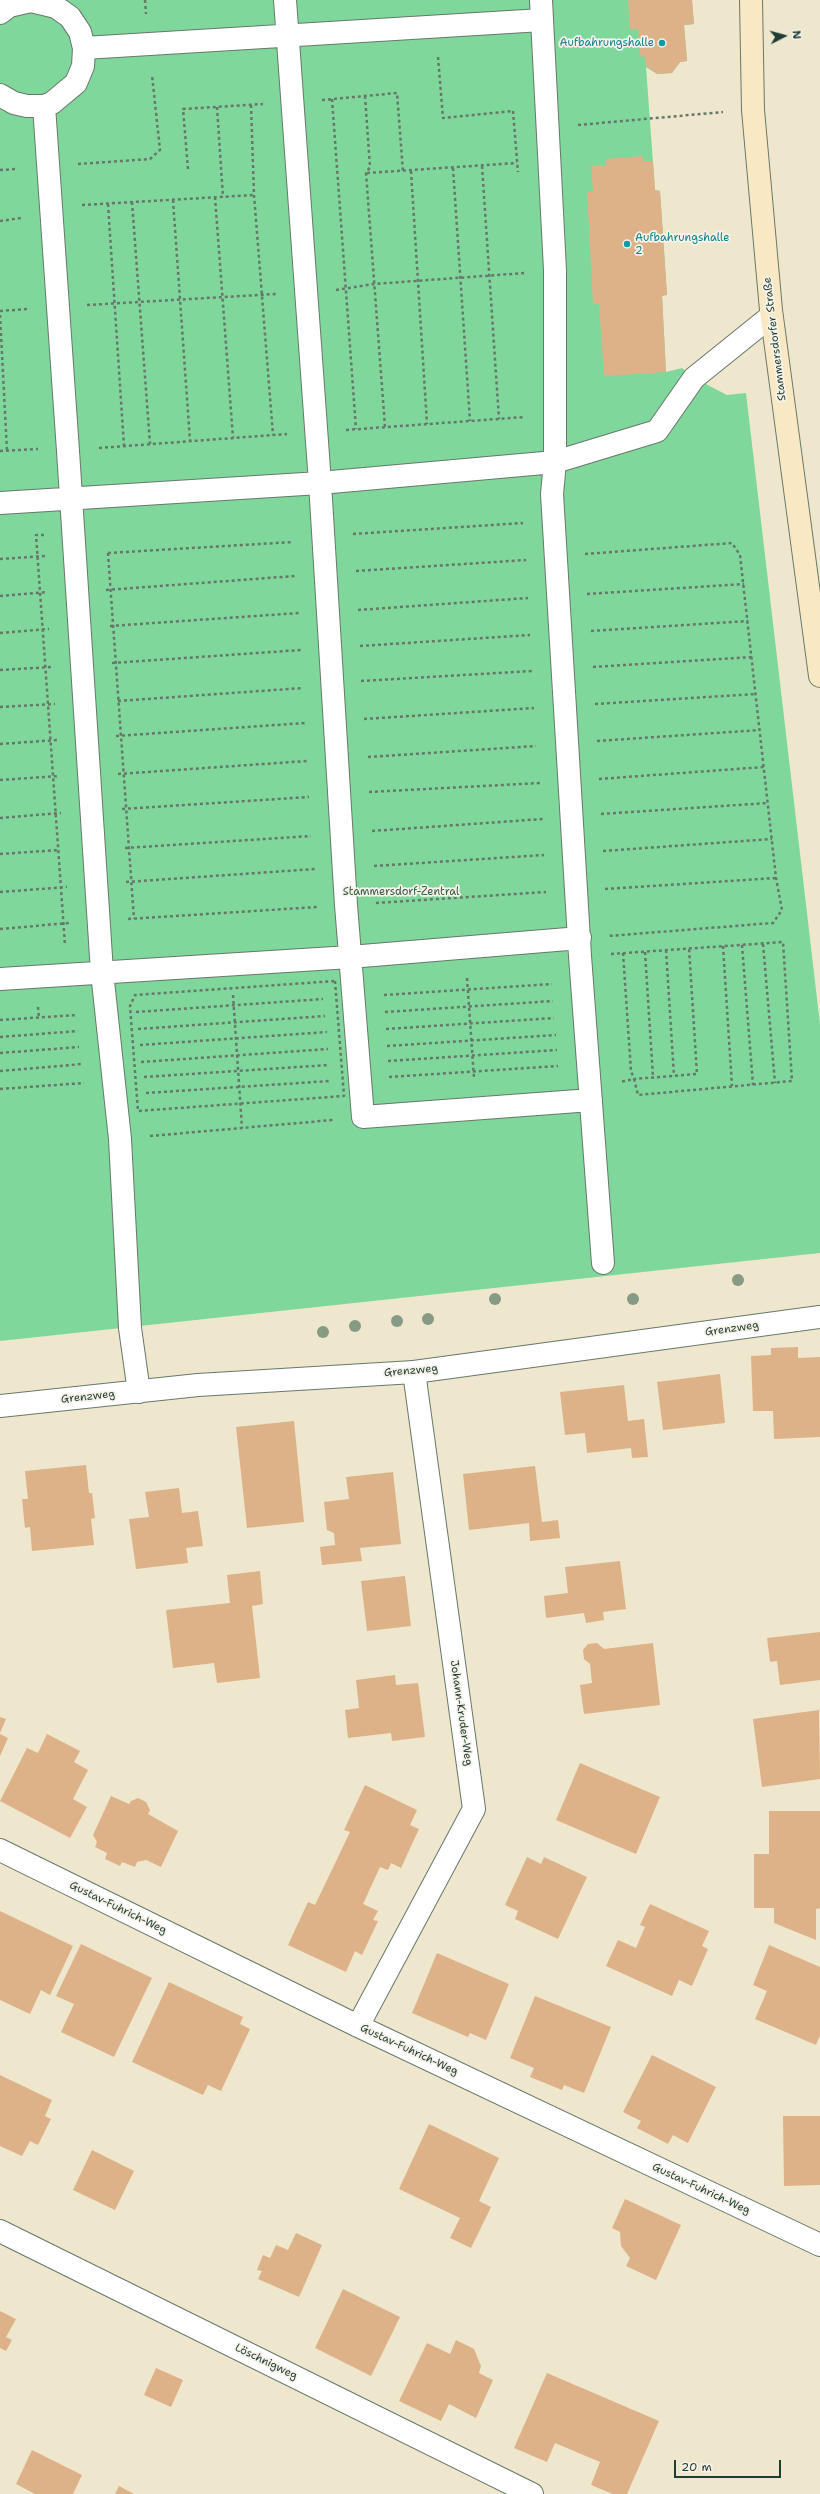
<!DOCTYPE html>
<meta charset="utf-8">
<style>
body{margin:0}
#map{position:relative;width:820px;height:2494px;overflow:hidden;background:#eee7cd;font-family:"Shantell Sans",sans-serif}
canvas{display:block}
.north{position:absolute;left:764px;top:16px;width:40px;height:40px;-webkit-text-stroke:3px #f7f3e8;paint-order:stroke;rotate:84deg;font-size:11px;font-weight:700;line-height:16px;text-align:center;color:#1f3d34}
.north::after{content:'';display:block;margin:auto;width:14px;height:18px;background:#1f3d34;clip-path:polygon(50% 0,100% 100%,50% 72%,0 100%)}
.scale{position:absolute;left:674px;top:2460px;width:107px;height:18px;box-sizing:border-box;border:2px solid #1f3d34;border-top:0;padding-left:5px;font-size:12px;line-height:14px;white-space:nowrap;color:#1f3d34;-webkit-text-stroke:3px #f7f3e8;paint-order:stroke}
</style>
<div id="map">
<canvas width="820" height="2494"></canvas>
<div class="north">N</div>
<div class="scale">20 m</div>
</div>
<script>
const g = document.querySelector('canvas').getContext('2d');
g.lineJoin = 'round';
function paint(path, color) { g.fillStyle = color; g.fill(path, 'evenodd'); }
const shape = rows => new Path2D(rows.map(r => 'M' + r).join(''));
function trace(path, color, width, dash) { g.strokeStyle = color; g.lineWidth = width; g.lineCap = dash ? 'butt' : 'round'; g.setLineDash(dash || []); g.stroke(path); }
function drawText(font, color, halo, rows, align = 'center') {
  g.font = font + ' "Shantell Sans",sans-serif'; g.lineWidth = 3.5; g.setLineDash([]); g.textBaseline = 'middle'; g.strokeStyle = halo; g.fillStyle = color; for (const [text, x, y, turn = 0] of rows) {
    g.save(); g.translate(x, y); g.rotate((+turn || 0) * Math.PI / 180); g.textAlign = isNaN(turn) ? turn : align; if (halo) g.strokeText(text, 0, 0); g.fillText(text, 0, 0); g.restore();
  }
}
const green = shape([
 [0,0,692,0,694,24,684,25,687,61,680,62,672,73,657,74,646,67,655,190,660,191,667,295,662,296,666,372,682,368,694,378,727,395,746,393,820,1024,820,1253,0,1341]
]);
const building = shape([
 [628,0,692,0,694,24,684,25,687,61,680,62,672,73,657,74,646,66,645,57,640,56,638,29,630,30],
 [642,156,644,161,653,161,655,190,660,191,667,295,662,295,666,372,604,376,599,304,593,304,587,192,593,192,591,165,606,165,606,159],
 [798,1347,798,1358,820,1357,820,1437,774,1439,773,1411,753,1411,751,1356,771,1355,771,1348],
 [720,1374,725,1423,663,1430,657,1382],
 [624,1385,628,1421,644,1419,648,1457,632,1458,631,1448,587,1453,585,1433,565,1435,560,1392],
 [294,1421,304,1522,247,1528,236,1427],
 [86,1465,89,1493,92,1493,95,1518,91,1519,94,1545,32,1551,30,1527,25,1528,22,1499,28,1499,25,1471],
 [535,1466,542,1522,558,1520,560,1538,530,1541,529,1523,469,1530,463,1474],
 [393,1472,401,1544,360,1548,362,1561,322,1565,320,1547,335,1545,334,1533,327,1530,324,1502,349,1499,346,1477],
 [179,1488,182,1513,198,1511,203,1546,186,1548,188,1563,136,1569,129,1519,149,1517,145,1492],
 [620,1561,626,1609,603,1612,604,1620,586,1623,584,1613,546,1618,544,1596,568,1593,565,1567],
 [260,1571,263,1604,252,1606,260,1678,217,1683,214,1663,173,1668,166,1610,230,1603,227,1575],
 [405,1576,411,1626,367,1631,361,1581],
 [820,1632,820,1680,780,1685,777,1661,770,1662,767,1638],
 [597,1643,604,1649,653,1643,660,1705,584,1714,580,1685,592,1683,590,1664,584,1659,583,1650,588,1644],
 [395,1675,396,1685,418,1683,425,1737,392,1741,391,1733,348,1738,345,1710,359,1708,356,1680],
 [819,1710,820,1779,762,1787,753,1719],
 [0,1717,6,1719,0,1733],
 [0,1734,8,1738,0,1756],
 [47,1734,80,1751,74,1762,88,1770,73,1799,87,1807,70,1838,0,1801,27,1748,38,1753],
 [580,1763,660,1797,636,1854,556,1820],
 [365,1785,417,1810,410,1825,419,1829,401,1868,391,1863,388,1870,380,1867,363,1904,378,1911,373,1920,378,1921,362,1955,355,1951,346,1972,288,1945,308,1902,315,1905,350,1832,344,1830],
 [111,1796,129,1804,131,1801,138,1798,146,1802,150,1810,148,1814,178,1831,161,1867,146,1860,137,1862,135,1867,122,1862,120,1866,105,1859,107,1853,95,1847,97,1842,93,1835],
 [769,1811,820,1811,820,1908,816,1909,816,1940,774,1923,774,1908,754,1908,754,1854,769,1854],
 [527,1857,541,1864,544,1857,587,1877,558,1939,515,1919,518,1911,505,1905],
 [650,1904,709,1931,702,1946,708,1949,692,1986,679,1980,672,1996,606,1966,618,1940,636,1948,645,1927,640,1925],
 [0,1911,73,1946,50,1995,41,1990,30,2014,0,2000],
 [81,1944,152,1978,114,2057,61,2032,74,2004,56,1996],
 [769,1945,820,1967,820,2035,816,2045,755,2019,767,1991,753,1985],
 [437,1953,509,1984,486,2040,470,2033,468,2037,412,2013],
 [169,1982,243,2017,240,2024,250,2029,221,2091,208,2085,203,2095,132,2062],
 [535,1996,611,2027,584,2093,564,2085,562,2090,530,2077,534,2068,510,2058],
 [652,2055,716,2087,688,2143,673,2135,668,2144,637,2128,641,2121,623,2112],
 [0,2075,52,2100,45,2116,51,2119,38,2145,30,2141,22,2156,0,2146],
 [783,2116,820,2116,820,2185,784,2186],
 [429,2124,499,2158,479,2201,491,2207,471,2248,450,2238,460,2218,399,2189],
 [92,2150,134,2171,115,2210,73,2190],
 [625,2199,681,2225,656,2280,626,2266,630,2258,621,2246,620,2232,612,2228],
 [296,2233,322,2245,299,2297,258,2279,262,2271,257,2270,263,2255,270,2258,276,2245,288,2250],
 [343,2289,400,2317,371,2376,315,2348],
 [0,2311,16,2319,6,2337,12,2340,6,2351,0,2348],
 [456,2340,474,2349,481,2366,479,2373,493,2380,476,2418,449,2404,441,2421,399,2401,427,2343,450,2354],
 [156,2368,183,2380,171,2407,144,2395],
 [547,2373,659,2421,627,2494,613,2494,591,2485,600,2462,555,2443,547,2462,514,2448],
 [32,2450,82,2475,73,2494,35,2494,16,2484],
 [119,2486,134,2494,115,2494]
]);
const path = shape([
 [145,0,146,14],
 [438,57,443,118,513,111],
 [365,96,370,167,366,173,385,427],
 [332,99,356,429],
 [322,100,397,93,403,172],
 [251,105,254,195,273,435],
 [217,107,223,197],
 [513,111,518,172],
 [578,125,723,112],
 [78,164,150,159,160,150,152,75],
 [482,166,499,419],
 [453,168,470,421],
 [188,169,183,109,263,104],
 [0,170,17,169],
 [411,171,427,424],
 [367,173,517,163],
 [215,197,233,438],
 [173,200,190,441],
 [132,202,150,444],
 [108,204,124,446],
 [82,205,254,195],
 [0,221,21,218],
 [336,290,374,284,525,273],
 [87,305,276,294],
 [0,311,28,309],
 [0,315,7,451],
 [346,430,525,417],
 [99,448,287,434],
 [0,451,38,449],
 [353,534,523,523],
 [44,535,36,535,65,945],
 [108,553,134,919],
 [108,553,293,542],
 [585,554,732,543,740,555,776,878,782,910,773,923,608,936],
 [0,559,45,556],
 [356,571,526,560],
 [106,590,295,576],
 [587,594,744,584],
 [0,596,47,592],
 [358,610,528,598],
 [110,626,299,613],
 [591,631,748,621],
 [0,633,49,629],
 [360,646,530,635],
 [112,663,301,650],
 [593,667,752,657],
 [0,670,51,667],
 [361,681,532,671],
 [118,701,303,688],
 [595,704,756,694],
 [0,707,55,704],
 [364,719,534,708],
 [116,736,305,723],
 [597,741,760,730],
 [0,744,57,740],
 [368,757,536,746],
 [118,774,307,761],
 [599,779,764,767],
 [0,780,59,776],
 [369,792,540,783],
 [122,809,309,797],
 [601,814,768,803],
 [0,818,61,813],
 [372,831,543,819],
 [125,848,311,836],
 [603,851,772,839],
 [0,854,59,850],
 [374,866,544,855],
 [126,882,315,869],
 [605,889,776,878],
 [0,892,67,887],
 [376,903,546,892],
 [128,919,317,907],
 [0,929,69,923],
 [763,944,775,1083],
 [742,945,753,1085],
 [723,946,732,1086],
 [666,950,674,1076],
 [645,952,653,1077],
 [623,953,631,1071,634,1079,697,1074,689,948],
 [611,954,783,942,792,1081,638,1095,634,1079,620,1082],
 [467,978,474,1078],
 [335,981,344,1096,138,1111,130,1006,135,995,335,981],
 [233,995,242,1128],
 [384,995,552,984],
 [38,1007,39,1018],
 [136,1012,323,999],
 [385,1012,553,1001],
 [0,1020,77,1015],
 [138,1029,325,1016],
 [386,1029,554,1018],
 [0,1037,78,1031],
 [140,1045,327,1032],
 [387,1046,556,1035],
 [0,1053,79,1047],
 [388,1061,557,1050],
 [141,1062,328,1049],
 [0,1071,82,1064],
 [144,1077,329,1065],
 [389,1077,558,1066],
 [0,1089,84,1083],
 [146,1093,330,1081],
 [150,1136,333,1120]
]);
const pedestrian = shape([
 [285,0,320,483,346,905,363,1117,591,1100],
 [541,0,555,270,555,462,552,494,580,956,603,1263],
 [0,13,9,6,31,1,56,7,70,17,80,32,84,48,83,66,76,83,52,103,44,106,27,106,14,103,0,95],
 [84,48,542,20],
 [44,106,68,451,102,972,120,1139,130,1328,139,1392],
 [0,503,320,483,555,462,657,431,694,378,771,316],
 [0,979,350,957,580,938]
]);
const minor = shape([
 [0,1850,358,2026,820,2245],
 [358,2026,474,1809,414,1372],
 [0,2231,532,2494]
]);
const tertiary = shape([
 [0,1406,198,1385,414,1372,820,1317]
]);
const secondary = shape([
 [751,0,753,110,771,310,820,676]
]);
const trees = [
 [738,1280],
 [495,1299],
 [633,1299],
 [428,1319],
 [397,1321],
 [355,1326],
 [323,1332]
];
const markers = [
 [662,43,4,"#0f9aa8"],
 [627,244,4,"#0f9aa8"]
];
const cultureNames = [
 ["Aufbahrungshalle",654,43],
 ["Aufbahrungshalle",635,238,"left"],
 ["2",635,251,"left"]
];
const streetNames = [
 ["Stammersdorfer Straße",775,339,-97],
 ["Grenzweg",732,1329,-8],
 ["Grenzweg",411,1371,-5],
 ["Grenzweg",88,1397,-6],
 ["Johann-Kruder-Weg",461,1713,82],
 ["Gustav-Fuhrich-Weg",118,1908,26],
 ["Gustav-Fuhrich-Weg",409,2050,25],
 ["Gustav-Fuhrich-Weg",701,2189,25],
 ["Löschnigweg",266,2362,26]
];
const parkNames = [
 ["Stammersdorf-Zentral",401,892]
];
paint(green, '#7fd79c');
paint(building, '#ddb288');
trace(pedestrian, '#67786a', 24);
trace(minor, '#67786a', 24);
trace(tertiary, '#67786a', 24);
trace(secondary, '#67786a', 24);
trace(path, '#67786a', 2.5, [3, 3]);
trace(pedestrian, '#fff', 22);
trace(minor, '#fff', 22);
trace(tertiary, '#fff', 22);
trace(secondary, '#f8e8c3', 22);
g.fillStyle = '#879b84';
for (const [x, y] of trees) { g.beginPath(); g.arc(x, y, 6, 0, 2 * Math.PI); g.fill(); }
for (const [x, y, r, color] of markers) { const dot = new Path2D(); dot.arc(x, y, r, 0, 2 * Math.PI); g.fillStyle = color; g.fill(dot); trace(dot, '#f7f3e8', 1.5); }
drawText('11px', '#0d838f', '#f7f3e8', cultureNames, 'right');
drawText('11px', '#1f3d34', '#f7f3e8', streetNames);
drawText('11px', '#325c49', '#f7f3e8', parkNames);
</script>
